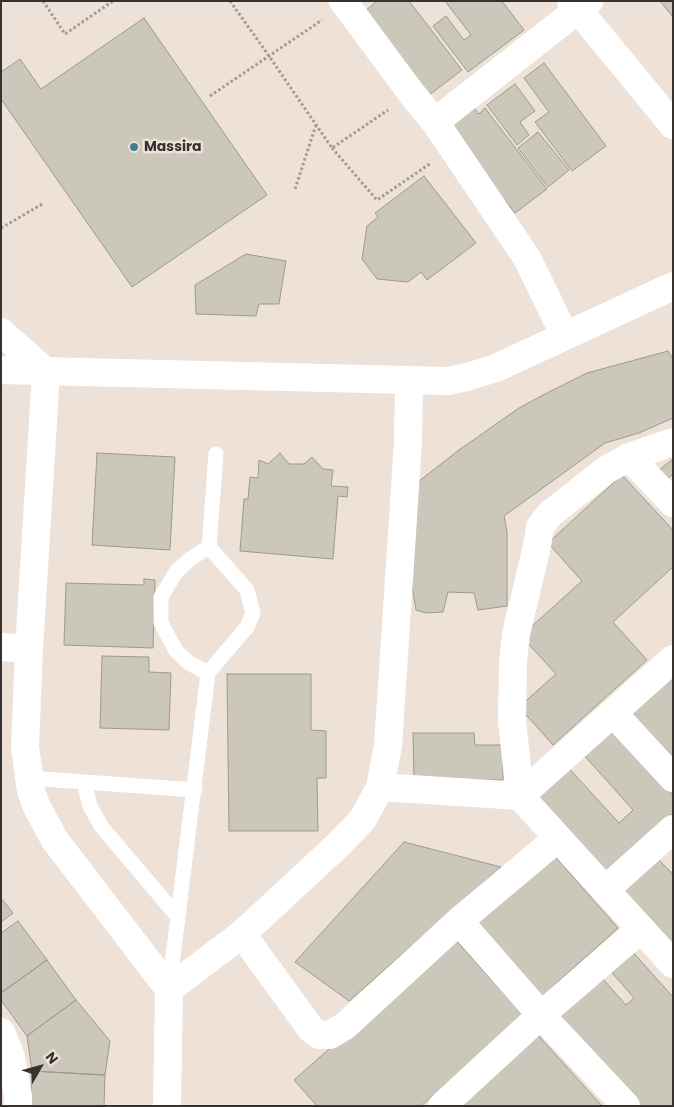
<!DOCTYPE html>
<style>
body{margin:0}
#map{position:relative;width:674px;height:1107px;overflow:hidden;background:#ede1d8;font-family:Poppins,sans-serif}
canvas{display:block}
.frame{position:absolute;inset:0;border:2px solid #37322f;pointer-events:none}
.north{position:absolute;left:15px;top:1042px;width:50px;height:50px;-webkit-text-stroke:4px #ede1d8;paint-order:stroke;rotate:52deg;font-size:14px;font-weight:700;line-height:20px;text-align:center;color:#37322f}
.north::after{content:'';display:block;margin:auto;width:18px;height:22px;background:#37322f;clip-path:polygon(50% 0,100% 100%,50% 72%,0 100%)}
</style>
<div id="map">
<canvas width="674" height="1107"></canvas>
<div class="frame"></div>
<div class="north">N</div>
</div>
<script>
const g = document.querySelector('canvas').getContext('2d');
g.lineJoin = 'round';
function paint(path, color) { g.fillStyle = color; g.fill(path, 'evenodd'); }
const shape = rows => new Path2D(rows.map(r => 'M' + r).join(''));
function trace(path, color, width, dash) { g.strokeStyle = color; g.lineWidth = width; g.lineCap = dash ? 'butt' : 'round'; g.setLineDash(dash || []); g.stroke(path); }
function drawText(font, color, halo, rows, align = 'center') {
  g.font = font + ' Poppins,sans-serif'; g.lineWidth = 5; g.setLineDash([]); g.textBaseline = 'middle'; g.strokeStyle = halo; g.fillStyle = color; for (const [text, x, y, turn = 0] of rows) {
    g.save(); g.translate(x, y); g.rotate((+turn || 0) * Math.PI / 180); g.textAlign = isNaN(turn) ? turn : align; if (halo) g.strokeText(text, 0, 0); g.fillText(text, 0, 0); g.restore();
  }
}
const building = shape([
 [377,1,409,1,462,70,428,96,363,13,377,1],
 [445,1,502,1,524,30,468,72,433,26,446,16,464,40,471,35,445,1],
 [660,1,673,1,673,17,660,1],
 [144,18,267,195,132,287,1,99,1,72,20,59,41,89,144,18],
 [544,63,606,146,572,171,535,122,549,112,524,78,544,63],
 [515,84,535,111,520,122,529,135,517,145,487,105,515,84],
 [474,108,479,114,485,108,547,189,515,213,446,129,474,108],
 [538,132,569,170,548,187,518,148,538,132],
 [424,176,476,243,427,280,421,272,408,282,377,279,362,259,367,226,378,217,375,213,424,176],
 [246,254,286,261,279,304,259,304,256,316,196,314,195,285,246,254],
 [668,351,673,359,673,418,639,433,605,443,504,516,507,532,507,606,478,610,474,593,448,592,443,612,426,613,416,610,412,587,414,485,459,450,519,408,543,395,587,373,668,351],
 [97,453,175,457,170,550,92,545,97,453],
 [280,453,289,464,304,464,312,457,323,469,333,470,331,486,348,487,347,497,338,496,333,559,240,551,244,499,248,499,250,477,258,478,259,460,268,464,280,453],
 [673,459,673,474,665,481,657,472,673,459],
 [622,475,673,530,673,567,613,622,647,660,553,745,519,707,556,674,521,636,582,581,548,543,622,475],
 [144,579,155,580,153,648,64,645,66,583,144,585,144,579],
 [102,656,149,657,149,672,171,673,169,730,100,728,102,656],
 [673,672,673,764,627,712,673,672],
 [227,674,311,674,311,730,326,731,326,778,317,778,318,831,229,831,227,674],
 [610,727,673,795,673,813,605,876,532,796,566,765,619,823,633,810,582,753,610,727],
 [413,733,474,733,475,745,503,745,503,780,414,781,413,733],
 [404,842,501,867,349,1001,295,962,404,842],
 [550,851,618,928,540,998,471,922,550,851],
 [655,856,673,874,673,951,618,890,655,856],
 [1,898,13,913,1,922,1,898],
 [18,921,47,960,1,993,1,933,18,921],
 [454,938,523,1015,421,1106,317,1106,294,1080,454,938],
 [632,951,673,997,673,1106,640,1106,560,1015,601,977,626,1005,634,998,608,968,632,951],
 [47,960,76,1000,27,1036,1,1000,1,993,47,960],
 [76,1000,110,1041,105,1075,32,1071,27,1036,76,1000],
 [537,1034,602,1106,463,1106,461,1103,537,1034],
 [32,1071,105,1075,104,1106,30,1106,32,1071]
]);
const path = shape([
 [43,1,65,34,113,1],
 [230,1,269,56,332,148,388,110],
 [210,96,322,20],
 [332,148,377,200,431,163],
 [295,189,316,125],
 [1,228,44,203]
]);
const service = shape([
 [208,673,189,663,176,651,161,623,161,597,176,572,190,559,209,547],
 [29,778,195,790],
 [84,782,90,806,101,826,178,917],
 [169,989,208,673,247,627,253,613,247,590,209,547,216,454]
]);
const minor = shape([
 [343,1,412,94,435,122,527,258,565,336],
 [571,1,673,125],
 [435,122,589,1],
 [1,332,46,372,29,649,25,747,31,791,36,805,54,839,169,989,167,1106],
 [1,370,448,381,467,377,496,368,673,286],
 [629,457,673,503],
 [1,647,29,649],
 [613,713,673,778],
 [380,787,520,796,673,659],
 [558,838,673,964],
 [605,890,673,829],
 [459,921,541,1015,626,1106],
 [242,934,311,1029,319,1035,330,1035,345,1026,459,921,558,838,520,796,512,720,513,662,516,634,537,546,540,527,550,514,606,470,629,457,673,442],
 [169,989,242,934,339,844,363,819,380,787,388,746,408,442,409,380],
 [1,1032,11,1057,18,1096,18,1106],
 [442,1106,541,1015,641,929]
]);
const markers = [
 [134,147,5,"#3f7f92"]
];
const poiNames = [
 ["Massira",144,147]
];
paint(building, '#cbc7bb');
trace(building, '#9d998d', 1);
trace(path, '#a39a93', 3, [2.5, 2.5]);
trace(service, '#fff', 15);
trace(minor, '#fff', 28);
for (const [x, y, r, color] of markers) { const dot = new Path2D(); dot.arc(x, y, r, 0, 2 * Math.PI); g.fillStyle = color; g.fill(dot); trace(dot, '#ede1d8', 2); }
drawText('bold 14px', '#37322f', '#ede1d8', poiNames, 'left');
</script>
